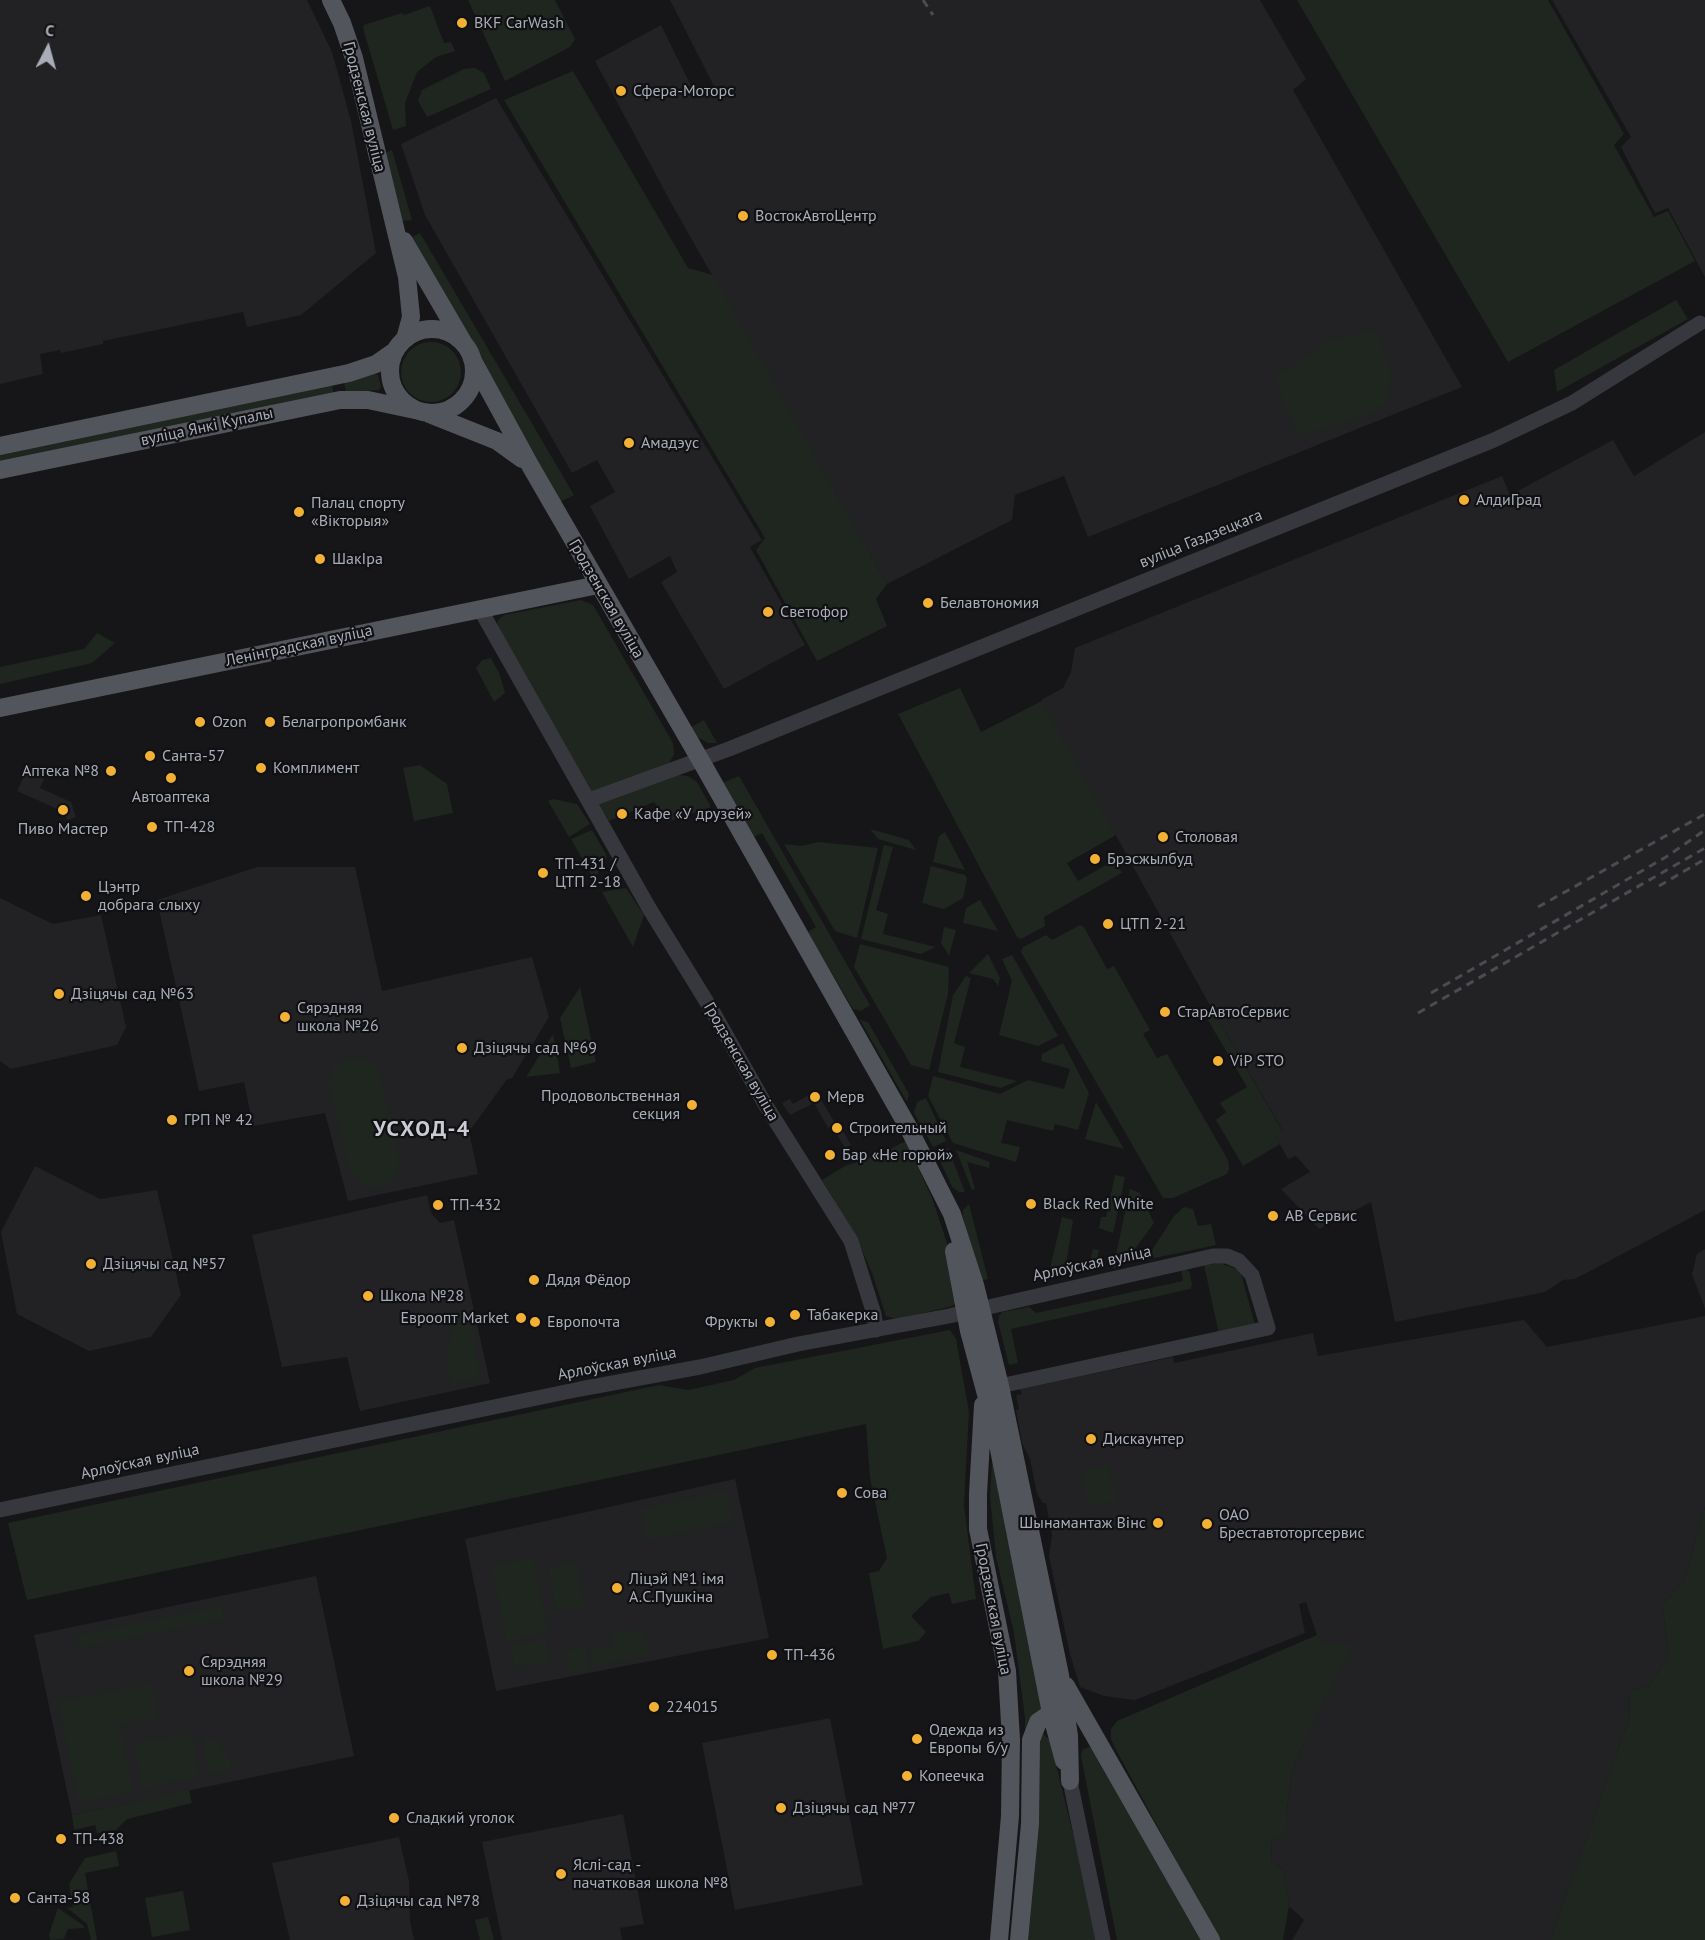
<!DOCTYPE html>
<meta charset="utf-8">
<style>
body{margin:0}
#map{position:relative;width:1705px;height:1940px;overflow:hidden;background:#161618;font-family:"PT Sans",sans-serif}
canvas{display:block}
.north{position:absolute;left:18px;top:18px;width:60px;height:60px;-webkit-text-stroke:4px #111113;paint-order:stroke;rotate:6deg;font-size:16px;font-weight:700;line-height:24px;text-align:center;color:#a8adb8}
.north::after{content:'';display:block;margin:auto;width:21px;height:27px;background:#a8adb8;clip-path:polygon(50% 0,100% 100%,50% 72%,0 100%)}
</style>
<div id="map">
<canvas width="1705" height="1940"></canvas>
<div class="north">С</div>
</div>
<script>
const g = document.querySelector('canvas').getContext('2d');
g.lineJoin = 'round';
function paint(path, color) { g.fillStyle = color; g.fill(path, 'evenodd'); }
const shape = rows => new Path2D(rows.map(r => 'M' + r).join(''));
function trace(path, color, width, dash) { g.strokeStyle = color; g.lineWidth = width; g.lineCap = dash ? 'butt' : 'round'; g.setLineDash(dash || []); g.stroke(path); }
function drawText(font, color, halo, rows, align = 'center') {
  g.font = font + ' "PT Sans",sans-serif'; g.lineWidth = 4.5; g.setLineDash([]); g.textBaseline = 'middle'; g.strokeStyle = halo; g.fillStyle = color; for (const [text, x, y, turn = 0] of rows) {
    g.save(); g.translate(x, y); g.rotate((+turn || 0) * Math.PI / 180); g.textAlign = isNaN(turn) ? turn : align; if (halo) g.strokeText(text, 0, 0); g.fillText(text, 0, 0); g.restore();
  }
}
const built = shape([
 [0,0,307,0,332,52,351,121,376,253,301,315,247,327,243,312,103,341,103,344,61,353,60,350,40,354,43,374,0,384],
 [670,0,1260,0,1306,79,1293,90,1462,387,1088,537,1064,476,1015,495,1012,520,887,584,670,201,595,61,661,25,697,98,716,90],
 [1552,0,1705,0,1705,277,1668,208,1655,213,1621,147,1631,137],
 [496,98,762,540,750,547,805,645,724,689,661,582,677,572,670,556,629,579,590,506,615,492,597,460,572,473,425,215,401,144],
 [1705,432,1705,1210,1575,1279,1563,1280,1545,1292,1395,1322,1371,1202,1319,1229,1281,1189,1310,1172,1296,1156,1288,1159,1276,1137,1283,1131,1213,1011,1041,700,1063,688,1071,672,1075,648,1196,599,1502,476,1510,495,1613,440,1634,476],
 [29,765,47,773,40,788,71,802,76,817,67,820,64,812,17,791],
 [257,867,355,867,382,991,532,957,549,1017,512,1078,507,1079,469,1132,478,1174,348,1201,325,1113,253,1126,244,1082,199,1091,157,900],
 [0,898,53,924,101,915,126,1027,117,1045,11,1069,0,1061],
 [816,1091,835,1123,838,1122,851,1145,845,1148,832,1126,828,1128,814,1103,790,1115,782,1103,790,1099,793,1104],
 [35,1166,100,1199,157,1190,181,1295,151,1337,89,1351,17,1314,1,1232],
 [427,1195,431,1213,440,1223,454,1220,490,1383,360,1411,347,1357,282,1367,252,1235],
 [1705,1249,1705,1309,1692,1274,1697,1254],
 [1705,1316,1705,1507,1684,1581,1662,1605,1669,1655,1648,1687,1629,1690,1630,1716,1550,1940,1292,1940,1304,1920,1289,1906,1284,1870,1271,1861,1272,1837,1286,1835,1286,1817,1292,1772,1305,1739,1325,1643,1317,1635,1306,1602,1299,1604,1305,1633,1135,1700,1104,1696,1080,1687,1070,1654,1049,1557,1052,1535,1046,1503,1043,1503,1037,1494,1030,1459,1022,1443,1016,1410,1019,1409,1016,1395,1022,1394,1020,1389,1173,1357,1174,1363,1313,1333,1318,1356,1524,1320,1547,1347],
 [735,1479,769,1638,496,1691,465,1539],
 [316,1576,354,1756,72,1815,34,1635],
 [830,1718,863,1885,735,1910,702,1743],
 [623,1814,644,1924,620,1928,622,1940,502,1940,482,1842],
 [399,1837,409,1881,410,1921,414,1940,290,1940,272,1863]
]);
const green = shape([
 [468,0,555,0,575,39,570,47,505,81],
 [1297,0,1548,0,1624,134,1614,145,1654,217,1668,211,1695,261,1508,362],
 [430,6,444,43,451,42,455,51,436,57,417,72,405,103,406,126,393,130,363,28,364,25,402,13,404,15],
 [475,68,484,73,491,89,427,117,418,101,422,90,464,69],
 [573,71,688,268,713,275,887,584,876,599,887,626,817,661,756,550,765,538,504,100],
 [392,150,412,220,401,221,382,154],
 [420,233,574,495,560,502,409,239],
 [1676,300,1688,319,1557,392,1554,370],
 [1375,330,1392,373,1387,402,1369,414,1299,436,1288,413,1275,378,1299,360,1330,341],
 '401 372a30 30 0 1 1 60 0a30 30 0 1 1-60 0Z',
 [375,373,378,375,381,387,379,390,346,392,344,383],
 [332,385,334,394,0,462,0,454],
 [581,600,593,605,673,743,674,754,669,764,592,794,497,627,498,620,504,615],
 [97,633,115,643,92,663,0,684,0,667,84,649],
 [491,658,500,675,505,693,494,702,476,668,482,660],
 [960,688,981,732,1042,701,1116,835,1067,863,1078,881,1115,860,1122,873,1044,917,1045,926,1021,939,1017,937,898,714],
 [704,720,717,743,708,743,695,736,691,727],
 [420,765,447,784,453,813,414,821,403,768],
 [678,775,688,776,697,782,711,807,667,822,654,802,609,821,598,803],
 [739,776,870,1005,861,1011,853,1009,808,932,816,927,762,833,754,837,722,783],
 [553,799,577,804,590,824,569,837,548,801],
 [870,829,909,840,916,850,878,839],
 [592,830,607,856,594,880,571,839],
 [945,832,965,870,933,862,939,836],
 [818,842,878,848,857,938,835,931,784,844,802,846],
 [884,845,893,847,876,910,888,914,883,934,936,947,921,954,861,939],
 [931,866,965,875,967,879,963,898,944,909,922,903],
 [626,888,644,915,633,947,602,892],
 [980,900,998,931,963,923,966,908],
 [1080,925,1084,927,1107,969,1114,966,1150,1030,1143,1034,1157,1058,1167,1054,1228,1160,1229,1169,1227,1174,1173,1198,1163,1198,1021,952,1023,947,1046,935,1052,940],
 [944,927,956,930,949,956,941,943],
 [860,944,949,967,948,994,929,1070,911,1065,854,967],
 [988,954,1000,978,998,986,993,979,969,973],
 [1012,955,1058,1036,1038,1046,999,1035,1012,981,1002,959],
 [966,976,971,978,954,1043,965,1047,960,1067,1017,1081,1001,1088,938,1072,953,995],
 [580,987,596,1062,571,1068,560,1018],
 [1213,1011,1283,1132,1276,1137,1280,1144,1243,1166,1216,1120,1226,1112,1220,1103,1247,1087,1205,1015],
 [860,1020,868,1022,909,1094,907,1102],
 [553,1034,560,1073,526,1077],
 [1063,1043,1089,1093,1078,1130,1055,1124,1053,1131,1007,1120,1001,1143,1020,1147,1016,1162,953,1143,928,1096,933,1076,1000,1094,1028,1080,1064,1089,1070,1069,1041,1061,1042,1054],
 [350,1057,367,1060,379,1071,400,1160,397,1176,391,1183,383,1187,366,1187,353,1177,349,1169,328,1082,335,1065],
 [926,1098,946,1141,933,1147,914,1113,917,1102],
 [1096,1102,1124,1149,1085,1139],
 [906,1141,932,1198,947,1243,959,1298,953,1306,897,1319,886,1316,872,1273,855,1234,822,1180,845,1166,880,1154],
 [948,1148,965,1192,959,1192,952,1187,937,1154],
 [956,1150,990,1162,989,1168,967,1162,975,1189,972,1190],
 [1115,1175,1125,1177,1113,1233,1099,1228,1101,1217,1106,1217],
 [1130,1189,1140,1193,1154,1223,1127,1260,1119,1267,1113,1268],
 [969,1204,988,1279,980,1281,963,1217,963,1210],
 [1184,1207,1193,1209,1198,1226,1211,1224,1216,1245,1155,1258,1149,1255,1174,1216],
 [1062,1217,1073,1220,1066,1265,1078,1268,1089,1264,1093,1249,1099,1250,1095,1271,1074,1272,1051,1276,1049,1273],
 [1219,1263,1240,1270,1255,1325,1219,1334,1204,1265],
 [1181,1269,1186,1269,1190,1273,1192,1286,1190,1289,1011,1329,1018,1363,1009,1365,998,1322,999,1316,1002,1312,1029,1307,1036,1313,1183,1281],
 [466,1308,470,1308,480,1378,451,1384,446,1369,452,1321,456,1313],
 [950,1330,956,1339,969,1412,964,1505,976,1599,952,1604,949,1593,931,1597,911,1616,926,1632,918,1641,883,1649,869,1573,879,1571,887,1558,870,1478,866,1424,27,1600,8,1523,659,1385,688,1390,734,1380,755,1368],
 [994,1427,1045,1710,1024,1816,1025,1718,1014,1633,996,1557,990,1496],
 [1109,1466,1117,1501,1097,1505,1088,1502,1082,1477,1090,1469],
 [726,1491,732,1522,647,1540,641,1509],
 [1705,1507,1705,1940,1550,1940,1630,1716,1629,1690,1648,1687,1669,1655,1662,1605,1684,1581],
 [534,1558,548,1633,506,1641,492,1565],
 [576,1561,585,1606,556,1611,548,1567],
 [222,1606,224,1619,79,1648,76,1635],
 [637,1629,643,1635,646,1635,650,1655,594,1667,590,1650,613,1645,611,1634],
 [1317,1635,1325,1643,1353,1645,1305,1739,1292,1772,1286,1817,1286,1835,1272,1838,1271,1861,1284,1870,1289,1906,1283,1940,1219,1940,1114,1746,1111,1739,1111,1729,1117,1721],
 [546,1639,550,1661,515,1668,511,1646],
 [586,1647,590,1669,569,1673,564,1651],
 [151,1683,158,1717,120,1725,133,1792,79,1803,58,1702],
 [191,1733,200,1777,142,1788,134,1744],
 [1043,1734,1050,1740,1099,1940,1025,1940,1038,1743],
 [202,1736,215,1741,230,1759,232,1770,209,1774],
 [1089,1747,1092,1748,1205,1940,1117,1940,1081,1756,1082,1750],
 [189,1790,192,1803,127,1819,116,1830,97,1833,95,1825,74,1830,72,1815],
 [116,1851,119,1866,85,1873,97,1940,91,1940,87,1924,67,1908,73,1907,69,1884,85,1858],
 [183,1891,190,1930,152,1937,145,1898],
 [58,1908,84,1926,84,1928,68,1929,64,1939,50,1940,49,1934],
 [488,1917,494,1940,480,1940,475,1920]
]);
const minor = shape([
 [480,609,649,908,713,1012,765,1104,851,1241,874,1314,876,1330],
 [589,800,729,749,1494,440,1572,403,1700,323],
 [0,1510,580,1389,700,1367,798,1344,949,1316,1213,1256,1227,1256,1239,1261,1252,1275,1268,1328,1000,1386],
 [1070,1781,1103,1940]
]);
const major = shape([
 [331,0,342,23,354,58,407,277,411,317,405,339],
 [404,241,463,342],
 '390 371a42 42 0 1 1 84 0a42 42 0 1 1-84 0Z',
 [472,359,531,467,701,761,907,1125,952,1214,975,1285,1000,1386,1060,1675,1069,1736,1070,1781],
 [429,414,497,441,522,459],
 [0,446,349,373,376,364,396,350],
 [0,470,340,400,368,400,415,410],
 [0,708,598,585],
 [954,1251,969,1331,994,1424,1051,1713,1064,1761],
 [983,1405,978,1494,978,1529,1007,1671,1011,1740,1010,1816,999,1940],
 [1066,1686,1211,1940],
 [1019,1940,1030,1824,1031,1740,1038,1722,1051,1713,1062,1711]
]);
const rail = shape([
 [923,0,933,15],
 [1659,886,1705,859],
 [1538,907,1705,814],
 [1431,993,1666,857,1705,830],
 [1418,1013,1705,848]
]);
const markers = [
 [462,23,6,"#f2b134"],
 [621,91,6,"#f2b134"],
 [743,216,6,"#f2b134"],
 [629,443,6,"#f2b134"],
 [1464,500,6,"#f2b134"],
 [299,512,6,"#f2b134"],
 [320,559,6,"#f2b134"],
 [928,603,6,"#f2b134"],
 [768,612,6,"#f2b134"],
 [200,722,6,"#f2b134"],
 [270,722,6,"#f2b134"],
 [150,756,6,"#f2b134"],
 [261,768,6,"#f2b134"],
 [111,771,6,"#f2b134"],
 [171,778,6,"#f2b134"],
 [63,810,6,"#f2b134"],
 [622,814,6,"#f2b134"],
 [152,827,6,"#f2b134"],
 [1163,837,6,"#f2b134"],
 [1095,859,6,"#f2b134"],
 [543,873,6,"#f2b134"],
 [86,896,6,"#f2b134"],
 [1108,924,6,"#f2b134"],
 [59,994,6,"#f2b134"],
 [1165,1012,6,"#f2b134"],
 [285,1017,6,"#f2b134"],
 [462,1048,6,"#f2b134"],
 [1218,1061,6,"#f2b134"],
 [815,1097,6,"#f2b134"],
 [692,1105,6,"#f2b134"],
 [172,1120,6,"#f2b134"],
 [837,1128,6,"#f2b134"],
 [830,1155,6,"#f2b134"],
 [1031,1204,6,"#f2b134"],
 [438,1205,6,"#f2b134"],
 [1273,1216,6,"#f2b134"],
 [91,1264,6,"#f2b134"],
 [534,1280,6,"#f2b134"],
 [368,1296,6,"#f2b134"],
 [795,1315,6,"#f2b134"],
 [521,1318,6,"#f2b134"],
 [535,1322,6,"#f2b134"],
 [770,1322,6,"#f2b134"],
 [1091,1439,6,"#f2b134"],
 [842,1493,6,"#f2b134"],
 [1158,1523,6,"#f2b134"],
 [1207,1524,6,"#f2b134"],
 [617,1588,6,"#f2b134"],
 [772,1655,6,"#f2b134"],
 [189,1671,6,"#f2b134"],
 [654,1707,6,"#f2b134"],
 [917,1739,6,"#f2b134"],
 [907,1776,6,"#f2b134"],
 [781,1808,6,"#f2b134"],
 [394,1818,6,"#f2b134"],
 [61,1839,6,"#f2b134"],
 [561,1874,6,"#f2b134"],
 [15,1898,6,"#f2b134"],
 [345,1901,6,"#f2b134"]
];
const poiNames = [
 ["BKF CarWash",474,23],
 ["Сфера-Моторс",633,91],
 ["ВостокАвтоЦентр",755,216],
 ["Амадэус",641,443],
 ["АлдиГрад",1476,500],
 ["Палац спорту",311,503],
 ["«Вікторыя»",311,521],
 ["ШакІра",332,559],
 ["Белавтономия",940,603],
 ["Светофор",780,612],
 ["Ozon",212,722],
 ["Белагропромбанк",282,722],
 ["Санта-57",162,756],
 ["Комплимент",273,768],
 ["Аптека №8",99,771,"right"],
 ["Автоаптека",171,797,"center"],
 ["Кафе «У друзей»",634,814],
 ["ТП-428",164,827],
 ["Пиво Мастер",63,829,"center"],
 ["Столовая",1175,837],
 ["Брэсжылбуд",1107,859],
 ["ТП-431 /",555,864],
 ["ЦТП 2-18",555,882],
 ["Цэнтр",98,887],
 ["добрага слыху",98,905],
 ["ЦТП 2-21",1120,924],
 ["Дзіцячы сад №63",71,994],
 ["Сярэдняя",297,1008],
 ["школа №26",297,1026],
 ["СтарАвтоСервис",1177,1012],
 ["Дзіцячы сад №69",474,1048],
 ["ViP STO",1230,1061],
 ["Продовольственная",680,1096,"right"],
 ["секция",680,1114,"right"],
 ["Мерв",827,1097],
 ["ГРП № 42",184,1120],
 ["Строительный",849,1128],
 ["Бар «Не горюй»",842,1155],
 ["Black Red White",1043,1204],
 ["ТП-432",450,1205],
 ["АВ Сервис",1285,1216],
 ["Дзіцячы сад №57",103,1264],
 ["Дядя Фёдор",546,1280],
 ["Школа №28",380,1296],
 ["Табакерка",807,1315],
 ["Евроопт Market",509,1318,"right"],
 ["Европочта",547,1322],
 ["Фрукты",758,1322,"right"],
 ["Дискаунтер",1103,1439],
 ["Сова",854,1493],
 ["ОАО",1219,1515],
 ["Бреставтоторгсервис",1219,1533],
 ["Шынамантаж Вінс",1146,1523,"right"],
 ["Ліцэй №1 імя",629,1579],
 ["А.С.Пушкіна",629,1597],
 ["ТП-436",784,1655],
 ["Сярэдняя",201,1662],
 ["школа №29",201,1680],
 ["224015",666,1707],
 ["Одежда из",929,1730],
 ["Европы б/у",929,1748],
 ["Копеечка",919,1776],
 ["Дзіцячы сад №77",793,1808],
 ["Сладкий уголок",406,1818],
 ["ТП-438",73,1839],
 ["Яслі-сад -",573,1865],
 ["пачатковая школа №8",573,1883],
 ["Санта-58",27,1898],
 ["Дзіцячы сад №78",357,1901]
];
const streetNames = [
 ["Гродзенская вуліца",364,107,76],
 ["вуліца Янкі Купалы",207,427,-12],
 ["вуліца Газдзецкага",1201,539,-22],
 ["Гродзенская вуліца",606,599,60],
 ["Ленінградская вуліца",299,646,-12],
 ["Гродзенская вуліца",741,1062,60],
 ["Арлоўская вуліца",1092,1264,-12],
 ["Арлоўская вуліца",617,1364,-11],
 ["Арлоўская вуліца",140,1462,-12],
 ["Гродзенская вуліца",993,1609,79]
];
const districtNames = [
 ["УСХОД-4",422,1130]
];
paint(built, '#222225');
paint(green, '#1e261f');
trace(minor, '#37383d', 15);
trace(major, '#53555c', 18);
trace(rail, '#4a4c52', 3, [8, 6]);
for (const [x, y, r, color] of markers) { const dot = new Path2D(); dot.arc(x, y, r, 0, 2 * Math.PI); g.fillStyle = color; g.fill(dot); trace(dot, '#111113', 2); }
drawText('16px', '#a8adb8', '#111113', poiNames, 'left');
drawText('16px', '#a8adb8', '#111113', streetNames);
g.letterSpacing = '1.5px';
drawText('bold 22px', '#c9ccd4', '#111113', districtNames);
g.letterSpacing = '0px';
</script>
